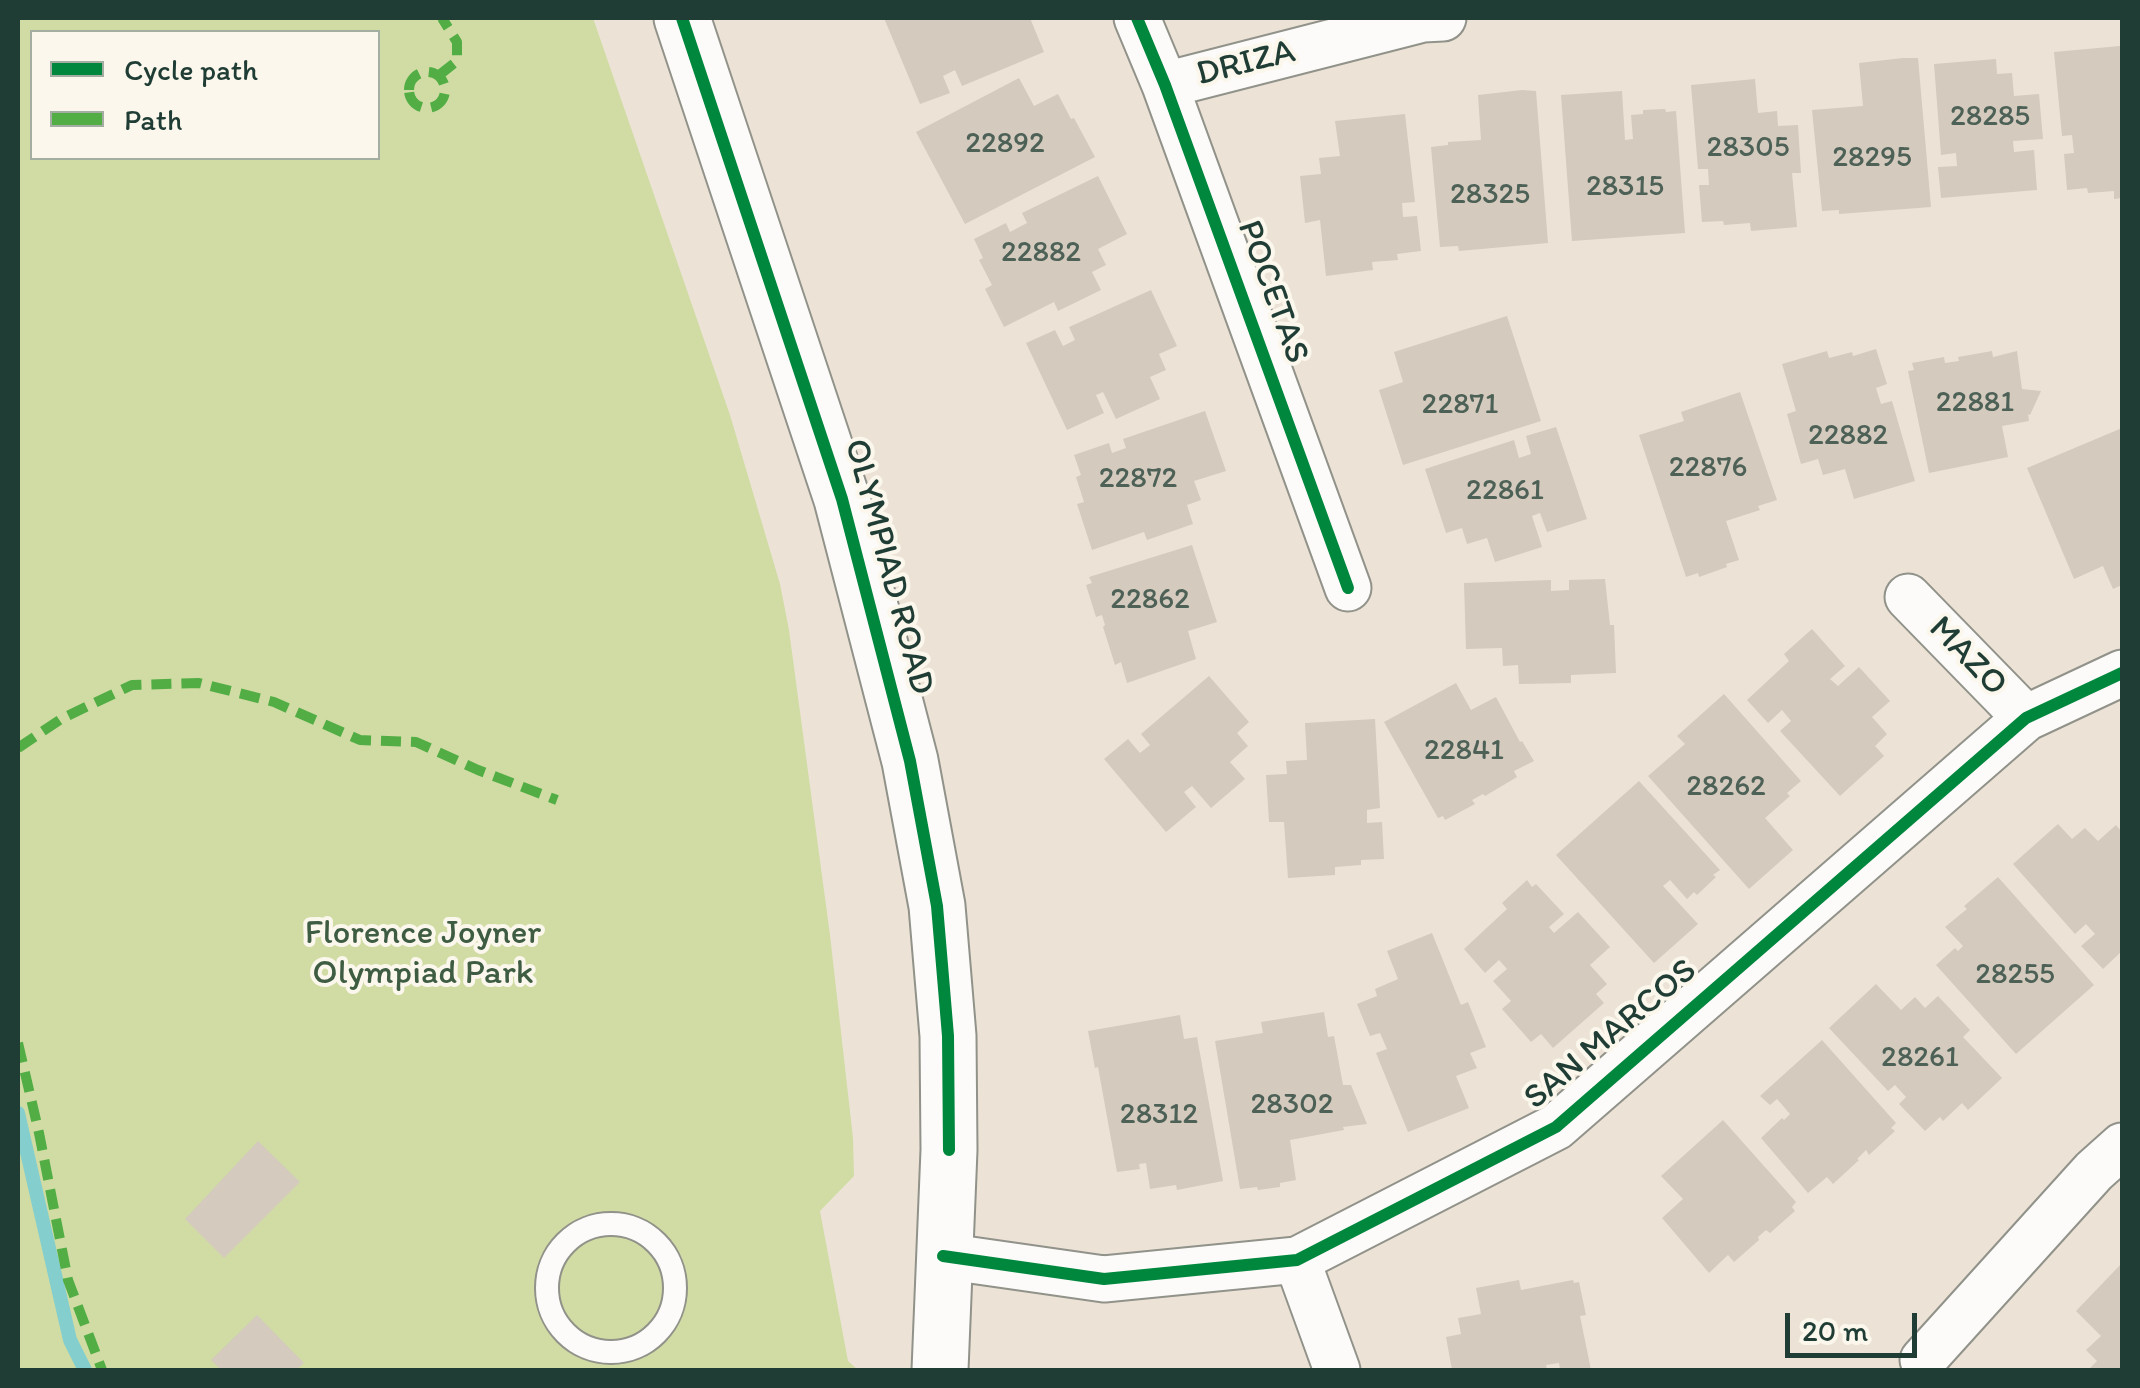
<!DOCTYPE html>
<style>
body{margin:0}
#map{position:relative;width:2140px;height:1388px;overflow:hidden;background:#ece3d6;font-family:Itim,sans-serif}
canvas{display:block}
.frame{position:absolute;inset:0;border:20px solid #1f3d34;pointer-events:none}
.legend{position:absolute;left:30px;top:30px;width:350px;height:130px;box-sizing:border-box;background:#fbf7ec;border:2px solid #a3ada2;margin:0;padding:12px 18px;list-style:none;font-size:30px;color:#1f3d34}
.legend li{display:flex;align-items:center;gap:20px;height:50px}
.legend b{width:50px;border:2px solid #a3ada2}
.scale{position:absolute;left:1785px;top:1313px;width:132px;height:45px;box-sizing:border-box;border:5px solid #1f3d34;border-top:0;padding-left:12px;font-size:30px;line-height:35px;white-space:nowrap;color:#1f3d34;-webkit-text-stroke:8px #fbf7ec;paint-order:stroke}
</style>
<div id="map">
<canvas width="2140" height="1388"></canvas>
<div class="frame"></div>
<ul class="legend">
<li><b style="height:12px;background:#00873e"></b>Cycle path</li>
<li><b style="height:12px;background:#52ad45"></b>Path</li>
</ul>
<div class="scale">20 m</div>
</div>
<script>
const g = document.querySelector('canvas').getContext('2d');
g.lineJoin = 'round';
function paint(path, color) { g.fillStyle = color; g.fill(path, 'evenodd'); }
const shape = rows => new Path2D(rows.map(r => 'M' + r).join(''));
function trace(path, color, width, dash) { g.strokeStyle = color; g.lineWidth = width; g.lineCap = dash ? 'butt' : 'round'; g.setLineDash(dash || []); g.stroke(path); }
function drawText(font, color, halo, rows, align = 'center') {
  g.font = font + ' Itim,sans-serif'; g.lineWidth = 8; g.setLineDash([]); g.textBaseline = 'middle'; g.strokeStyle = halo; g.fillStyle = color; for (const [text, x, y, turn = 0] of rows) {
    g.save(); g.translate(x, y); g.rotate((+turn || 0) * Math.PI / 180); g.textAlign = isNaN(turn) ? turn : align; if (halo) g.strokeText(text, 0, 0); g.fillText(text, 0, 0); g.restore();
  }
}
const green = shape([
 [18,18,593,18,730,415,780,584,789,630,830,935,853,1138,854,1176,820,1211,848,1361,858,1370,18,1370],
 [32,32,378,32,378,158,32,158]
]);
const stream = shape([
 [18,1113,70,1340,85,1370]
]);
const building = shape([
 [884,18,1030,18,1044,52,962,86,955,70,943,76,950,93,920,104],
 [2120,46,2122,77,2122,198,2114,199,2114,191,2088,193,2087,188,2067,190,2064,154,2074,153,2072,135,2062,136,2054,52],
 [1903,58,1918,58,1931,207,1839,214,1839,210,1822,211,1812,110,1863,106,1859,63],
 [1996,59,1997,74,2012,73,2014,96,2039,94,2043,139,2013,141,2014,152,2034,150,2037,190,1941,198,1938,167,1957,166,1956,153,1941,155,1934,64],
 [1019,78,1034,106,1058,94,1071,119,1074,118,1095,157,965,224,916,132],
 [1755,79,1758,113,1777,111,1778,126,1798,125,1801,173,1792,173,1797,227,1751,231,1750,223,1724,225,1723,221,1702,222,1699,185,1709,185,1708,169,1698,169,1691,85],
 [1522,90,1536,91,1548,243,1459,251,1458,246,1440,247,1431,147,1448,145,1448,142,1481,140,1478,95],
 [1622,91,1625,140,1633,139,1631,115,1643,114,1643,110,1665,109,1666,112,1676,111,1685,233,1572,241,1561,95],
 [1405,114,1415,202,1402,203,1403,217,1417,216,1421,251,1397,254,1398,260,1372,262,1373,270,1326,276,1320,220,1305,223,1300,176,1321,174,1319,158,1340,156,1335,121],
 [1098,176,1127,234,1098,249,1106,265,1092,272,1101,290,1058,311,1054,302,1004,327,985,289,992,285,979,260,983,258,974,239,1006,223,1010,232,1027,223,1022,213],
 [1151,290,1177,346,1159,354,1166,370,1150,377,1160,399,1116,419,1103,392,1096,395,1104,413,1067,430,1026,343,1055,330,1063,346,1075,340,1069,327],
 [1507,316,1541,421,1403,465,1379,390,1403,382,1394,352],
 [1876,349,1887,384,1876,388,1881,404,1892,401,1915,481,1854,499,1845,469,1823,475,1818,459,1801,464,1787,414,1796,411,1782,364,1827,351,1829,358,1852,352,1853,356],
 [1992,351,1993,357,2017,351,2022,389,2041,391,2030,415,2028,414,2029,421,2002,426,2008,457,1929,473,1908,371,1914,370,1912,363,1944,357,1945,363,1959,361,1958,357],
 [1740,392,1777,500,1758,506,1760,510,1726,521,1739,560,1726,564,1727,567,1699,577,1698,573,1686,577,1639,435,1684,421,1681,412],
 [1205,411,1226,471,1194,481,1201,500,1187,505,1193,524,1147,540,1144,532,1092,550,1077,504,1084,502,1076,477,1081,475,1074,455,1109,443,1112,453,1126,448,1123,439],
 [1556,427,1587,519,1547,532,1540,513,1532,516,1542,547,1495,562,1487,538,1467,544,1462,528,1446,533,1425,469,1514,440,1519,458,1531,454,1526,436],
 [2122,428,2122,585,2113,589,2103,566,2074,579,2027,468],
 [1192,545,1217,622,1188,631,1196,659,1127,683,1121,662,1115,665,1103,627,1105,625,1102,615,1096,617,1086,585,1092,583,1089,577],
 [1605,579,1610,625,1614,625,1616,673,1571,675,1571,683,1519,684,1518,665,1503,666,1502,648,1466,649,1464,583,1551,580,1551,591,1569,590,1569,580],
 [1812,629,1845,666,1830,679,1838,686,1859,667,1890,701,1872,717,1887,734,1875,746,1884,756,1840,796,1780,731,1791,721,1782,710,1768,723,1747,700,1789,661,1784,654],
 [1209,676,1249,722,1237,733,1248,746,1230,762,1245,779,1211,808,1192,786,1184,792,1196,807,1166,832,1104,759,1128,739,1140,753,1150,745,1141,734],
 [1456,683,1471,710,1496,697,1520,742,1522,741,1534,761,1514,771,1517,777,1485,796,1483,794,1472,800,1475,804,1445,820,1443,816,1438,818,1384,722],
 [1724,694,1801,781,1787,793,1790,796,1765,818,1793,850,1749,889,1648,776,1685,744,1677,736],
 [1375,719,1380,808,1367,810,1367,823,1382,822,1384,859,1361,860,1361,865,1335,867,1335,875,1288,878,1284,822,1269,822,1266,775,1287,774,1286,761,1307,760,1305,723],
 [1639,781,1720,870,1713,875,1716,877,1697,895,1694,892,1687,899,1670,880,1663,886,1698,924,1654,963,1556,855],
 [2058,824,2072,839,2085,828,2098,841,2116,825,2122,832,2122,951,2103,969,2081,946,2095,934,2086,924,2075,934,2013,864],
 [1998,877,2094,985,2016,1054,1936,965,1955,948,1958,951,1963,946,1945,927,1967,909,1964,906],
 [1527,880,1532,887,1536,884,1564,914,1549,927,1554,933,1578,912,1610,947,1590,965,1607,984,1596,994,1604,1003,1553,1048,1541,1034,1531,1042,1502,1009,1511,1001,1493,981,1507,969,1499,960,1485,973,1464,949,1507,909,1502,903],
 [1432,933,1461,1005,1468,1002,1486,1047,1470,1053,1477,1068,1456,1076,1469,1108,1408,1132,1376,1053,1387,1049,1380,1033,1370,1036,1357,1004,1377,996,1375,989,1398,979,1387,951],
 [1876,984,1901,1010,1915,997,1925,1008,1938,996,1970,1030,1963,1037,2002,1078,1968,1110,1962,1103,1943,1121,1940,1117,1925,1131,1899,1104,1906,1097,1895,1085,1888,1091,1829,1028],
 [1324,1012,1328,1037,1334,1036,1343,1085,1351,1085,1367,1124,1343,1127,1344,1130,1290,1140,1296,1180,1280,1183,1280,1187,1258,1190,1257,1187,1240,1189,1215,1041,1263,1033,1261,1022],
 [1180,1015,1184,1039,1197,1037,1223,1181,1177,1190,1176,1185,1150,1189,1146,1163,1139,1164,1140,1169,1117,1172,1098,1067,1095,1068,1088,1031],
 [1822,1040,1896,1123,1891,1128,1895,1131,1869,1155,1866,1150,1857,1159,1859,1160,1833,1184,1827,1177,1808,1193,1761,1138,1782,1118,1784,1120,1790,1114,1777,1099,1770,1105,1760,1096],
 [1723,1120,1796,1202,1792,1207,1795,1211,1770,1233,1766,1230,1758,1237,1759,1240,1734,1262,1728,1255,1709,1273,1662,1218,1683,1199,1661,1176],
 [258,1141,300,1182,224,1258,185,1219],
 [2122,1263,2122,1370,2088,1370,2097,1361,2086,1350,2101,1336,2076,1311],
 [1519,1280,1521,1290,1573,1280,1574,1283,1579,1282,1586,1315,1580,1316,1591,1370,1560,1370,1559,1363,1546,1365,1547,1370,1452,1370,1446,1337,1461,1334,1458,1318,1481,1314,1476,1288],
 [257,1315,304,1363,296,1370,221,1370,211,1360]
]);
const service = shape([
 '547 1288a64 64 0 1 1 128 0a64 64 0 1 1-128 0Z'
]);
const minor = shape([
 [1137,18,1165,85,1348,588],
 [1165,85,1423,19,1443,18],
 [1908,597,2026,718],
 [943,1256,1104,1279,1297,1260,1556,1127,2026,718,2122,673],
 [1297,1260,1337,1370],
 [1923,1360,2094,1171,2122,1146]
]);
const secondary = shape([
 [682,18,842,499,910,761,937,906,948,1036,949,1150,940,1370]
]);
const quiet = shape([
 '409 90a18 18 0 1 1 36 0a18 18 0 1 1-36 0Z',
 [438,76,457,61,457,42,442,18],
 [18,748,61,719,132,685,199,683,274,702,360,740,416,742,478,770,557,800],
 [18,1043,39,1133,68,1280,102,1370]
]);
const cycleway = shape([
 [682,18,842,499,910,761,937,906,948,1036,949,1150],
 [1137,18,1165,85,1348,588],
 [943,1256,1104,1279,1297,1260,1556,1127,2026,718,2122,673]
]);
const numberNames = [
 ["28285",1990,117],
 ["22892",1005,144],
 ["28305",1748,148],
 ["28295",1872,158],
 ["28315",1625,187],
 ["28325",1490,195],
 ["22882",1041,253],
 ["22881",1975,403],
 ["22871",1460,405],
 ["22882",1848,436],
 ["22876",1708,468],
 ["22872",1138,479],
 ["22861",1505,491],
 ["22862",1150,600],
 ["22841",1464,751],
 ["28262",1726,787],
 ["28255",2015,975],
 ["28261",1920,1058],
 ["28302",1292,1105],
 ["28312",1159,1115]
];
const streetNames = [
 ["DRIZA",1246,64,-14],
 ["POCETAS",1272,292,70],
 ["OLYMPIAD ROAD",888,567,75],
 ["MAZO",1967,657,46],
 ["SAN MARCOS",1611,1035,-40]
];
const parkNames = [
 ["Florence Joyner",423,934],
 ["Olympiad Park",423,974]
];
paint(green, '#d0dca4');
trace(stream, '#84cece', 14);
paint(building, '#d4cabd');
trace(service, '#91928a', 26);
trace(minor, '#91928a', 49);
trace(secondary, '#91928a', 59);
trace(service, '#fcfbf9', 22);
trace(minor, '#fcfbf9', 45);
trace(secondary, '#fcfbf9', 55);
trace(quiet, '#52ad45', 10, [20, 10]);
trace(cycleway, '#00873e', 12);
drawText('30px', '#4d6157', null, numberNames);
drawText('35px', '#1f3d34', '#fbf7ec', streetNames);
drawText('35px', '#3e5c42', '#fbf7ec', parkNames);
</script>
